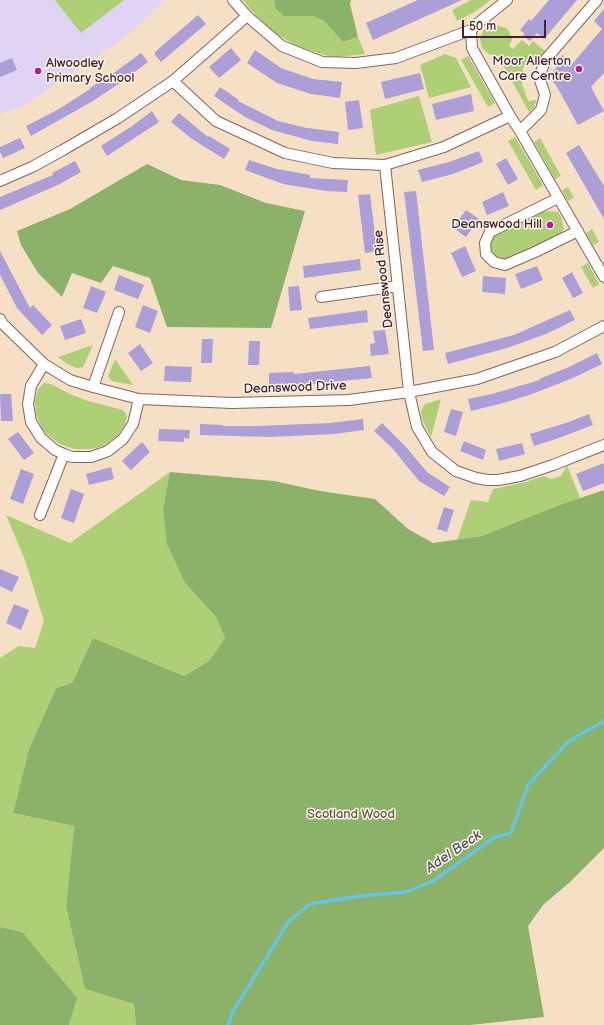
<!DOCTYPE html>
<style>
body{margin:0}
#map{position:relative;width:604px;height:1025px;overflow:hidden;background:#f5e0c5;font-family:"Balsamiq Sans",sans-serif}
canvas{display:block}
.scale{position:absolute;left:462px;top:20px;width:84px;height:18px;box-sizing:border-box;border:2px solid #4a1f2b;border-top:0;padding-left:5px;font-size:12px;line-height:14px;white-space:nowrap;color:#4a1f2b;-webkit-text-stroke:3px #fbf7ec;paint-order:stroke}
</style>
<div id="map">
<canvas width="604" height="1025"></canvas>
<div class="scale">50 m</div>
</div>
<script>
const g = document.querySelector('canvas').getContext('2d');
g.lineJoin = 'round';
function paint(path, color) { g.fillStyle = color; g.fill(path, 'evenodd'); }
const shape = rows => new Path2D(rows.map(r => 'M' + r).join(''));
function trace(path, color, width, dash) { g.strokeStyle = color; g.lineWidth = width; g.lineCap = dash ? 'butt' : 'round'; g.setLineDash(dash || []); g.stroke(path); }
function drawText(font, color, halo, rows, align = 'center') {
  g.font = font + ' "Balsamiq Sans",sans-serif'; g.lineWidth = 3; g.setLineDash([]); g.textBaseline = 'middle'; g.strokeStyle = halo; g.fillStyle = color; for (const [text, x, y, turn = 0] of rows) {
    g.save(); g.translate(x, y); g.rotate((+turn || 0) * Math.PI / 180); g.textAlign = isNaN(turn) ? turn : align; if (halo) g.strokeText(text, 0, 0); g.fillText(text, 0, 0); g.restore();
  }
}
const built = shape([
 [0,0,165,0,127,36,23,106,0,114]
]);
const green = shape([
 [55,0,124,0,81,33],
 [243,0,274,0,276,9,284,16,313,16,324,21,343,42,358,37,365,54,337,57,324,55,296,46,271,30,252,11],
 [471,0,491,0,473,13,457,21,452,10],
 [496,25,506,28,509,31,512,40,509,46,513,49,522,40,529,46,533,41,545,51,536,61,528,58,523,68,522,84,528,101,536,100,534,108,529,112,498,56,490,55,482,48,480,39,483,30,487,28],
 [445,54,456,58,471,87,429,98,420,65],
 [468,56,495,103,488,107,461,60],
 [419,96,432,142,376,155,370,110],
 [515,137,543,185,536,190,508,141],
 [540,138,561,176,555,179,534,142],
 [568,187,574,198,568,201,562,190],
 [547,211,558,212,561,217,564,229,559,236,504,259,499,259,490,253,489,242,495,235,541,212],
 [592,229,599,242,593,245,586,233],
 [588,263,599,284,593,288,581,267],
 [93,345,83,367,77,368,74,367,67,364,58,357],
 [115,359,133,385,132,385,112,381,109,378,108,376],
 [44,383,51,384,72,395,88,401,123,410,127,416,125,425,117,436,105,445,100,447,91,449,74,449,60,444,48,435,42,429,36,415,35,401,38,389],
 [441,399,431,437,422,419,421,411,425,404],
 [567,465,580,498,482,536,457,540,471,500,488,502,493,489,526,482,543,476,552,479,561,476],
 [170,472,163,508,185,583,216,617,225,638,209,661,184,676,93,638,72,683,56,688,29,749,13,813,74,826,66,906,85,989,134,1004,136,1025,69,1025,70,1020,22,932,0,927,0,658,19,646,35,648,44,621,25,560,6,515,70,543]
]);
const forest = shape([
 [274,0,351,0,350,4,358,37,343,42,324,21,313,16,284,16,276,9],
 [147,164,181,180,220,185,266,203,305,211,271,328,167,327,150,278,113,266,101,283,72,273,62,297,38,273,21,245,17,231,70,209],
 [170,472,274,481,320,491,375,499,408,529,433,543,482,536,560,505,604,490,604,848,570,882,543,905,528,926,544,1017,470,1025,136,1025,134,1004,85,989,66,906,74,826,13,813,29,749,56,688,72,683,93,638,184,676,209,661,225,638,216,617,185,583,167,544,163,508],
 [0,927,22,932,77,998,69,1025,0,1025]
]);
const stream = shape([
 [228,1025,232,1013,289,921,310,904,361,896,406,892,433,881,495,837,511,833,528,785,569,741,604,721]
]);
const building = shape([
 [418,0,462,0,373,40,366,23],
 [549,0,577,0,544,39,537,33,530,41,523,36,525,34,520,30,529,19,531,21],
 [604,9,604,73,591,87,604,111,578,125,556,85,547,77,559,65,556,62,562,55,572,64,602,29,594,21],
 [198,15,206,24,161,62,155,55,155,52],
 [231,48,241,60,219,78,209,67],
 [255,50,281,68,313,79,342,82,340,98,311,94,277,83,247,63],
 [141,53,148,62,120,83,93,101,31,136,26,126,59,109,90,89,90,88,111,74,111,75],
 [12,58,17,70,0,77,0,63],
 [420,73,424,89,385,99,381,82],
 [220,87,239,100,238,101,278,121,307,128,339,132,338,144,312,141,272,130,245,117,214,96],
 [471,94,474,111,436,120,432,104],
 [359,100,363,128,348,130,345,102],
 [152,111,159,122,107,156,101,146,132,126],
 [179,113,208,137,209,136,230,149,224,159,192,139,171,122],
 [20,138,25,148,3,158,0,152,0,147],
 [579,145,604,186,604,219,566,153],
 [479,151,483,162,453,174,422,182,418,170,449,162],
 [506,158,518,179,508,185,496,164],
 [249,160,277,169,310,175,310,178,348,180,347,192,326,191,283,184,245,170],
 [75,161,81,172,60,184,0,210,0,197,53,175,52,173],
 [416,191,434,350,423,351,404,192],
 [503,192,509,206,487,215,482,202],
 [370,194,377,251,365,253,358,195],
 [466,210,479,219,466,237,453,228],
 [465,246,476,271,462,277,451,253],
 [0,251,30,308,33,305,52,325,42,335,17,308,0,275],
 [360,259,361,270,304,278,303,266],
 [537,266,543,280,521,289,515,274],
 [572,272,583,293,573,298,562,278],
 [119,275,144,285,138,299,114,290],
 [483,276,506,278,505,294,482,292],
 [91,286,106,292,97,313,83,308],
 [299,286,302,310,290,311,288,287],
 [143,305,158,311,150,333,135,327],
 [367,310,368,322,310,329,308,318],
 [570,310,575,320,546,334,507,348,448,364,445,353,514,335],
 [81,319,86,333,65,340,60,326],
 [385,330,389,354,371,356,370,344,375,343,373,331],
 [202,339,213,339,212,363,201,363],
 [249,341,260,341,259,365,248,365],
 [140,344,153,363,141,371,128,353],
 [597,353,602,364,573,378,532,394,507,402,471,411,468,399,492,394,540,380,539,379,569,367],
 [165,366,192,367,191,382,164,381],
 [370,366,372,378,312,384,269,386,269,373,294,372,294,374],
 [0,394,11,394,13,421,1,421],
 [451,409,463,412,456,436,444,432],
 [589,414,593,425,559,438,534,446,530,434,566,423],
 [363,419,364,430,334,434,270,437,200,435,200,424,223,425,223,426,258,426,330,423],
 [382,423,406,447,427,472,450,487,444,496,419,481,392,448,374,431],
 [159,429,190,430,189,439,184,438,184,442,158,441],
 [18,432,34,453,24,460,8,439],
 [464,441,486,450,483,460,460,451],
 [142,442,150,452,131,470,122,461],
 [522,443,525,454,499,461,496,449],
 [604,463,604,483,583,491,576,474],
 [111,467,114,479,89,485,86,474],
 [21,469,34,474,23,504,10,499],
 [71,489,84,494,74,523,61,518],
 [444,507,454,510,447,532,437,529],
 [0,569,19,577,12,592,0,586],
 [14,604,29,610,21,630,6,623]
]);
const minor = shape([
 [233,0,247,16,282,46,322,62,356,63,396,58,471,30,477,24,507,0],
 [471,30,472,48,510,116,520,131,604,277],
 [173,81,216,121,285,153,333,163,385,165,444,147,510,116],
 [520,131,541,110,545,95,539,77,546,59,597,0],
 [385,165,409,392,417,427,432,452,456,471,476,478,488,480,498,480,520,476,553,465,604,445],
 [0,181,32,167,63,150,118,118,173,81,247,16],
 [558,198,490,232,485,243,486,254,494,262,505,265,535,252,578,231],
 [321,297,398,286],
 [0,319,2,323,44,364,70,380,93,387,139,399,232,403,349,400,409,392,477,379,555,352,604,326],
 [44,364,31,386,28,404,31,422,41,438,55,450,64,454,72,457,91,457,108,451,123,439,133,424,139,399],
 [93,387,119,312],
 [40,515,64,454]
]);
const markers = [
 [579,69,4,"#b5179e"],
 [38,71,4,"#b5179e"],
 [550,225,4,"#b5179e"]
];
const poiNames = [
 ["Moor Allerton",571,62],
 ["Care Centre",571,77],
 ["Alwoodley",46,64,"left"],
 ["Primary School",46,79,"left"],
 ["Deanswood Hill",542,225]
];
const streetNames = [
 ["Deanswood Rise",384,279,-96],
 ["Deanswood Drive",295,388,-2]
];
const parkNames = [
 ["Scotland Wood",351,815]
];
const waterNames = [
 ["Adel Beck",454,852,-34]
];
paint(built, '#e0d4f4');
paint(green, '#afcf77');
paint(forest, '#8bb268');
trace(stream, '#66c4e4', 3.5);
paint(building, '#ac9fd7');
trace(minor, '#866361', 12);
trace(minor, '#fff', 10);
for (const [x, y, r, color] of markers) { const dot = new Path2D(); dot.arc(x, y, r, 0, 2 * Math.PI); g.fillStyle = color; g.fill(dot); trace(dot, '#fbf7ec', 1.5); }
drawText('13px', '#4a1f2b', '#fbf7ec', poiNames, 'right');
drawText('13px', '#4a1f2b', '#fbf7ec', streetNames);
drawText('13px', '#685442', '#fbf7ec', parkNames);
drawText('italic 14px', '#525162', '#fbf7ec', waterNames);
</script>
